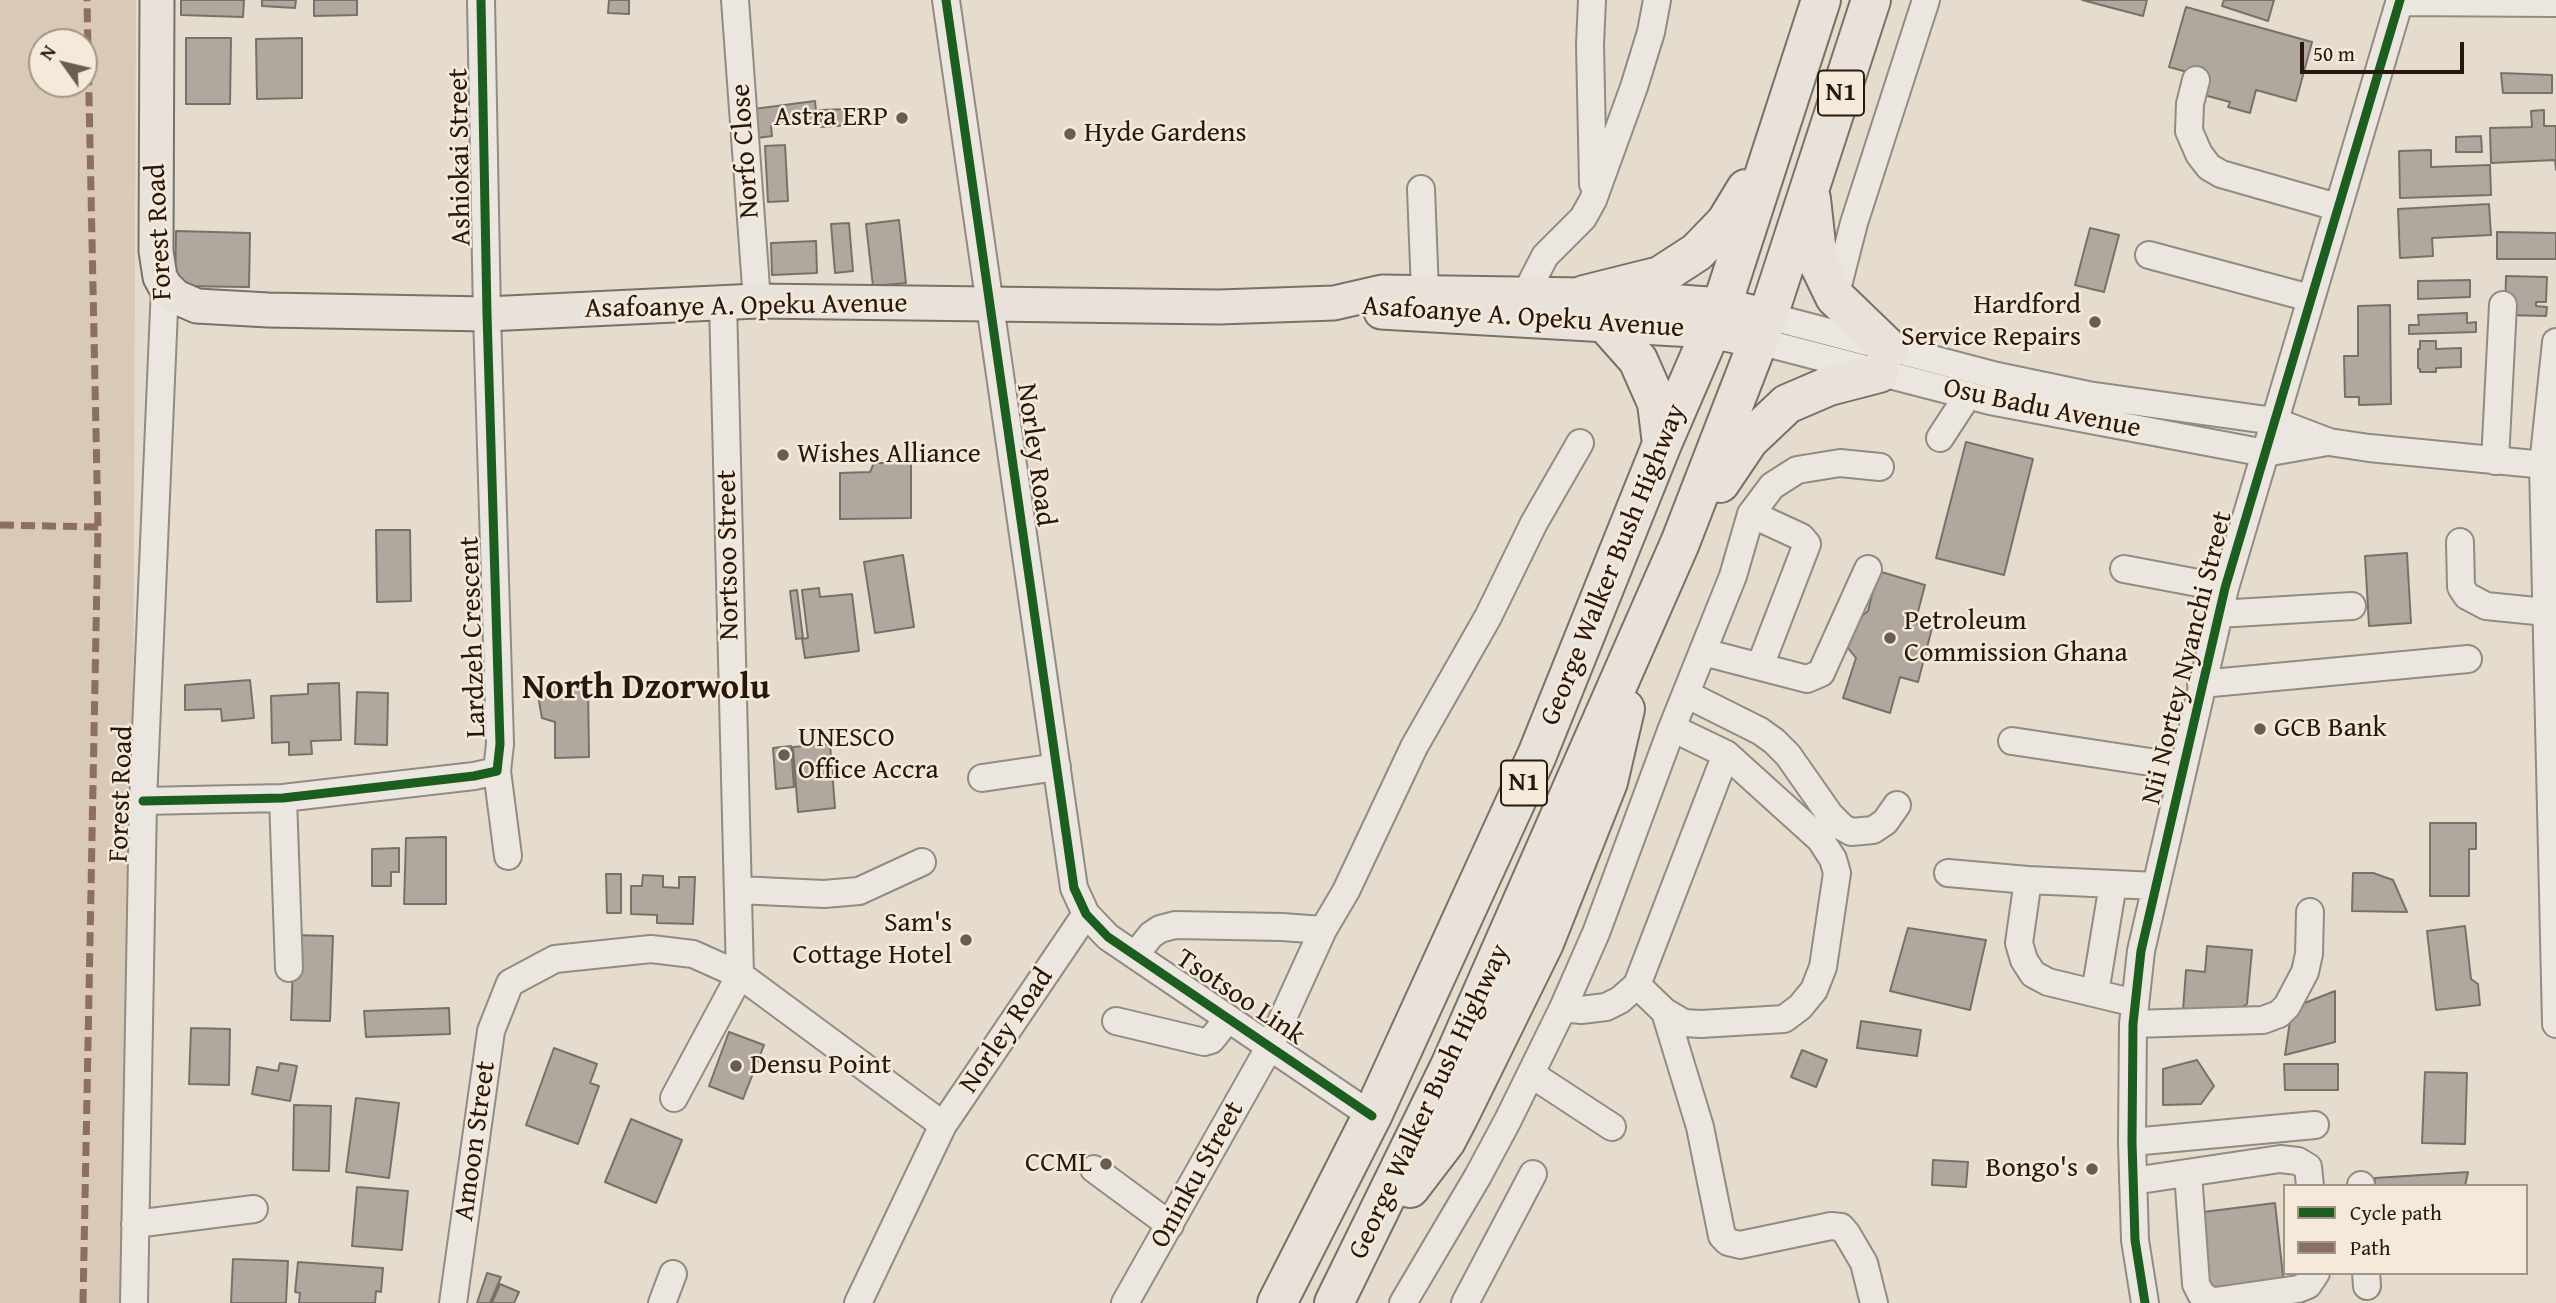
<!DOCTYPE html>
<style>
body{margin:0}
#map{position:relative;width:2556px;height:1303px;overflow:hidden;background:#e5dcce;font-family:"Gentium Book Plus",serif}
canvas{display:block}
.legend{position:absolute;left:2283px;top:1184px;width:245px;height:91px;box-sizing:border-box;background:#f5ead9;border:2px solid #a39687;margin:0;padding:9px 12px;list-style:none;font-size:21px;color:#27170c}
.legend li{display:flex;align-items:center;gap:14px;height:35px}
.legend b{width:35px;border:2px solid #a39687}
.north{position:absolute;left:28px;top:28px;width:70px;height:70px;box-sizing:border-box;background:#f5ead9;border:2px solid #a39687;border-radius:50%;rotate:304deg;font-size:19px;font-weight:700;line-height:28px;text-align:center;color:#27170c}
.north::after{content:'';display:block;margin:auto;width:24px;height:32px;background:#6a5c50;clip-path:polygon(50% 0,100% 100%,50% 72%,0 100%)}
.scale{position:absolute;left:2300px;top:42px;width:164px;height:32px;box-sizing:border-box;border:4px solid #27170c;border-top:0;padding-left:9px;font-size:21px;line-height:24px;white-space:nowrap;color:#27170c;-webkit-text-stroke:5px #f5ead9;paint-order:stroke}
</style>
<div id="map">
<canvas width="2556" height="1303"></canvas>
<ul class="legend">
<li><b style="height:9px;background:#1b5e20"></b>Cycle path</li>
<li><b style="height:9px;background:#8d6e63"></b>Path</li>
</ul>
<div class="north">N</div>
<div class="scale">50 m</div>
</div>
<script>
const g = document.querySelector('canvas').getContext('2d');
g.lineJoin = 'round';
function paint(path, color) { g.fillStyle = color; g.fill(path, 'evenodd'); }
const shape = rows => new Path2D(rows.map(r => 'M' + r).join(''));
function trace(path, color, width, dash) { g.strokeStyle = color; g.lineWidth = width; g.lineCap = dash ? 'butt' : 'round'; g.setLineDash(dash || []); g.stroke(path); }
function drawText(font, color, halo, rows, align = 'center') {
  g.font = font + ' "Gentium Book Plus",serif'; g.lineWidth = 5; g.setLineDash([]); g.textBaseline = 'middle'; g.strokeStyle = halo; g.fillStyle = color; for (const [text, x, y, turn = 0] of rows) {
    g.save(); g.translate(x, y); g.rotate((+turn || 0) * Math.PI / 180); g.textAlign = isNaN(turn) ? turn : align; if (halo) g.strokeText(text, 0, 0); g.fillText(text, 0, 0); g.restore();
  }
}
const green = shape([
 [0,0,136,0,131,1303,0,1303],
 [42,42,84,42,84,84,42,84]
]);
const building = shape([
 [181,0,244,0,243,17,181,15,181,0],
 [262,0,296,0,295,8,262,6,262,0],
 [314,0,357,0,357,15,314,16,314,0],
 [609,0,629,0,629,14,608,13,609,0],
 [2082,0,2147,0,2143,16,2082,0],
 [2224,0,2274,0,2268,21,2222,6,2224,0],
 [2186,7,2312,42,2296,101,2256,90,2250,113,2228,107,2230,102,2204,95,2209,78,2169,67,2186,7],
 [186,38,231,38,230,104,186,104,186,38],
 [302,38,302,98,257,99,256,39,302,38],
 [2501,73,2552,75,2552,93,2503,93,2501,73],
 [815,101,817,120,771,126,772,136,750,139,746,110,815,101],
 [849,109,849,125,821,127,820,110,849,109],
 [2544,110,2544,126,2556,126,2556,170,2555,160,2491,163,2490,128,2532,127,2531,111,2544,110],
 [2481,136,2482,152,2456,152,2456,137,2481,136],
 [785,145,788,201,768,202,765,146,785,145],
 [2431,150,2431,167,2490,165,2491,195,2400,198,2399,151,2431,150],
 [2489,204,2491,235,2432,238,2433,256,2400,258,2398,209,2489,204],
 [899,220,906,283,873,286,866,224,899,220],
 [849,223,853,271,835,273,831,224,849,223],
 [2090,228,2119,235,2104,292,2075,285,2090,228],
 [176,231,250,233,249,287,175,286,176,231],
 [2497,232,2556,233,2556,259,2497,259,2497,232],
 [816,241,817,273,772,275,771,243,816,241],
 [2506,276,2547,277,2546,302,2536,302,2536,306,2547,307,2546,316,2505,315,2506,276],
 [2470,280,2470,297,2418,299,2418,281,2470,280],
 [2390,305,2391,404,2359,405,2359,397,2345,397,2344,356,2358,356,2358,306,2390,305],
 [2467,313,2467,323,2476,322,2476,332,2409,334,2409,325,2419,325,2418,315,2467,313],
 [2420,341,2436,341,2436,349,2461,348,2461,367,2436,368,2436,372,2420,372,2420,369,2418,368,2418,349,2420,349,2420,341],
 [1966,442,2033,459,2004,575,1936,558,1966,442],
 [874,463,911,463,911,518,840,519,840,473,870,472,874,463],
 [376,530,410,530,411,601,377,602,376,530],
 [2407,553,2411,623,2369,626,2365,556,2407,553],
 [903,555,914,627,875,633,864,562,903,555],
 [1878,571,1925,585,1915,623,1932,628,1918,682,1900,677,1890,713,1843,698,1856,658,1848,648,1856,621,1868,611,1878,571],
 [819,588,820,597,852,594,859,651,805,658,802,639,808,638,802,590,819,588],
 [797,590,803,638,796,639,790,591,797,590],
 [250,680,254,718,222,721,221,709,185,710,185,685,250,680],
 [339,683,341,740,311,741,312,754,289,755,289,742,272,743,271,696,308,694,308,684,339,683],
 [551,683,588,683,589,757,555,758,555,722,542,718,538,696,547,693,551,683],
 [357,692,388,693,387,745,355,744,357,692],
 [830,744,835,808,798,812,793,747,830,744],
 [791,746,794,787,776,789,773,748,791,746],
 [2430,823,2476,823,2476,849,2469,849,2469,896,2430,896,2430,823],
 [446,837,446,904,404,904,406,838,446,837],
 [399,848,399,872,391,872,391,886,372,886,372,849,399,848],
 [2353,873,2373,873,2393,880,2407,912,2352,911,2353,873],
 [606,874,621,874,621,913,607,913,606,874],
 [643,875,663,876,663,887,679,888,679,877,695,877,693,924,657,923,657,915,631,914,631,886,642,886,643,875],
 [2465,926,2471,979,2478,984,2480,1005,2436,1010,2427,931,2465,926],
 [1908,928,1986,940,1970,1010,1890,991,1908,928],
 [294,935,333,936,330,1021,291,1020,294,935],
 [2207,946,2252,950,2247,1004,2230,1014,2183,1010,2186,970,2205,972,2207,946],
 [2335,991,2335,1042,2285,1055,2292,1008,2335,991],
 [449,1008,450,1034,366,1037,364,1011,449,1008],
 [1861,1021,1921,1030,1917,1056,1857,1048,1861,1021],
 [191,1028,230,1029,229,1085,189,1084,191,1028],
 [729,1032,764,1045,743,1099,709,1086,729,1032],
 [554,1048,597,1064,590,1083,599,1086,578,1144,526,1125,554,1048],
 [1802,1050,1827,1060,1816,1087,1791,1077,1802,1050],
 [2197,1060,2214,1086,2201,1104,2163,1105,2163,1069,2197,1060],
 [280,1063,297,1066,290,1101,252,1094,257,1067,278,1071,280,1063],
 [2284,1064,2338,1064,2338,1090,2285,1090,2284,1064],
 [2425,1072,2467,1073,2465,1144,2422,1143,2425,1072],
 [356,1098,399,1103,389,1178,346,1172,356,1098],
 [294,1105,331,1106,329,1171,293,1170,294,1105],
 [631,1119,682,1140,656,1203,605,1182,631,1119],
 [1933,1160,1968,1162,1966,1187,1932,1185,1933,1160],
 [2468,1172,2465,1186,2375,1186,2375,1178,2468,1172],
 [357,1187,408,1191,402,1250,352,1246,357,1187],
 [2275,1203,2286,1303,2197,1303,2187,1214,2275,1203],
 [233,1259,288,1261,286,1303,231,1303,233,1259],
 [298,1262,383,1268,381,1292,376,1291,375,1303,299,1303,300,1293,295,1292,298,1262],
 [487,1273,501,1277,490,1303,477,1303,487,1273],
 [500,1284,519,1292,514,1303,492,1303,500,1284]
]);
const minor = shape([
 [735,0,757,301],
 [946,0,1074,888,1086,914,1108,937,1372,1116],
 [1592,0,1590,45,1593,184],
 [2399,2,2556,3],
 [2196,80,2190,104,2189,131,2199,154,2209,167,2221,174,2337,207],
 [1421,189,1425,292],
 [2149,255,2310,298],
 [1525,295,1545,256,1583,218,1593,200,1634,87,1651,32,1657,0],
 [1835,297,1854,223,1926,0],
 [1768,316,1997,376,2088,395,2274,421,2329,442,2369,448,2556,466],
 [1758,341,1990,401,2265,453,2327,442],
 [2556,342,2543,465,2556,1024],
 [1940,438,1968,395],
 [2495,461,2503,305],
 [1751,514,1801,537,1807,544,1760,666],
 [2460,542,2461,587,2467,596,2486,606,2546,612],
 [2124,569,2225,588],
 [2218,614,2352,606],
 [1703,652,1807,679,1821,673,1868,569],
 [2201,684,2468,659],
 [1686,694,1760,731,1774,741,1788,755,1830,815,1842,827,1851,832,1873,830,1885,822,1897,805],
 [2012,741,2183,767],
 [497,771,508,856],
 [982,778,1057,767],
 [283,798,289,968],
 [143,801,283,798,474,776,497,771,500,744,487,314,481,0],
 [1948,873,2028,880,2156,886],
 [2028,880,2019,943,2024,960,2033,974,2048,982,2135,1003],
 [738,890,824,894,859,891,922,862],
 [1135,955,1151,935,1160,929,1175,925,1282,927,1323,930,1346,891,1414,747,1488,617,1534,523,1580,443],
 [1637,985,1665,1012,1684,1023,1701,1024,1784,1019,1800,1007,1814,990,1823,967,1837,873,1833,859,1820,839,1726,754,1672,728],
 [2095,993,2113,884],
 [1563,1008,1581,1010,1606,1007,1620,1000,1637,985,1726,754],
 [1665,1012,1700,1127,1722,1236,1728,1242,1740,1245,1831,1226,1841,1227,1847,1234,1864,1263,1874,1303],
 [1116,1021,1204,1042,1211,1040,1228,1019],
 [2133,1024,2263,1020,2279,1014,2287,1006,2305,972,2309,954,2310,912],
 [1531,1074,1612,1127],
 [674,1098,740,975,723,303],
 [2132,1142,2315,1125],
 [1094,1169,1170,1225],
 [2188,1173,2196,1284,2201,1294,2209,1300,2215,1301,2298,1289,2308,1285,2316,1273],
 [2133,1181,2280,1159,2298,1161,2308,1167,2310,1186],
 [2361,1185,2361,1186],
 [135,1224,254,1209],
 [2366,1273,2367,1286],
 [134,1303,143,801,165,286],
 [453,1303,491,1031,510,983,555,959,651,949,693,954,740,975,943,1125],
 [662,1303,673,1274],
 [858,1303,943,1125,1086,914],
 [1125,1303,1270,1046,1323,930],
 [1403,1303,1478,1176,1508,1120,1563,1008,1596,933,1672,728,1733,576,1751,514,1772,486,1797,470,1840,463,1880,467],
 [1465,1303,1533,1174],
 [2145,1303,2135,1240,2132,1142,2133,1024,2141,951,2225,588,2400,0]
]);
const major = shape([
 [157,0,156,251,160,277,165,286,176,297,197,306,268,310,487,314,757,301,1219,307,1334,303,1382,292,1584,295,1722,305,1768,316],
 [1381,312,1711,331,1758,341]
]);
const highway = shape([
 [1811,199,1818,262,1835,297,1889,349],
 [1584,295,1660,276,1697,252,1726,222,1746,189],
 [1606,324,1638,360,1657,403,1662,444],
 [1720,483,1749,440,1787,404,1829,386,1879,373],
 [1410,1188,1446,1141,1459,1116,1544,943,1608,782,1625,709],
 [1277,1303,1372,1116,1537,755,1662,444,1722,305,1821,0],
 [1334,1303,1451,1064,1680,543,1768,316,1871,0]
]);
const quiet = shape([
 [0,525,98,527],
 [83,1303,98,527,87,0]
]);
const cycleway = shape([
 [946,0,1074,888,1086,914,1108,937,1372,1116],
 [143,801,283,798,474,776,497,771,500,744,487,314,481,0],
 [2145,1303,2135,1240,2132,1142,2133,1024,2141,951,2225,588,2400,0]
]);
const markers = [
 [902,118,7,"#6a5c50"],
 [1070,134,7,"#6a5c50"],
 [2095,322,7,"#6a5c50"],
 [783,455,7,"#6a5c50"],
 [1890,638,7,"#6a5c50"],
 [2260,729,7,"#6a5c50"],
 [784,755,7,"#6a5c50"],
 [966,940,7,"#6a5c50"],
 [736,1066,7,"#6a5c50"],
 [1106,1164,7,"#6a5c50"],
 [2092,1169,7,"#6a5c50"]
];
const shields = [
 [1841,93,46],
 [1524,783,46]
];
const shieldNames = [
 ["N1",1841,93],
 ["N1",1524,783]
];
const poiNames = [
 ["Astra ERP",888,118,"right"],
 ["Hyde Gardens",1084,134],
 ["Hardford",2081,306,"right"],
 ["Service Repairs",2081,338,"right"],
 ["Wishes Alliance",797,455],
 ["Petroleum",1904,622],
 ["Commission Ghana",1904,654],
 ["GCB Bank",2274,729],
 ["UNESCO",798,739],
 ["Office Accra",798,771],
 ["Sam's",952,924,"right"],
 ["Cottage Hotel",952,956,"right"],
 ["Densu Point",750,1066],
 ["CCML",1092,1164,"right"],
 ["Bongo's",2078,1169,"right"]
];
const streetNames = [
 ["Norfo Close",746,151,-94],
 ["Ashiokai Street",461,157,-91],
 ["Forest Road",160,232,-93],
 ["Asafoanye A. Opeku Avenue",746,307,-1],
 ["Asafoanye A. Opeku Avenue",1523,318,4],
 ["Osu Badu Avenue",2042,409,12],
 ["Norley Road",1035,455,82],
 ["Nortsoo Street",729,555,-91],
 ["George Walker Bush Highway",1614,565,-68],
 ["Lardzeh Crescent",474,637,-92],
 ["Nii Nortey Nyanchi Street",2188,658,-76],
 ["Forest Road",122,794,-88],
 ["Tsotsoo Link",1240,998,34],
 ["Norley Road",1007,1031,-56],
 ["George Walker Bush Highway",1430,1102,-65],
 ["Amoon Street",476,1141,-82],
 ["Oninku Street",1198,1175,-61]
];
const districtNames = [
 ["North Dzorwolu",646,689]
];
paint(green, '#d8cab7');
paint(building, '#b0a89e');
trace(building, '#787168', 2);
trace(minor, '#928b82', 30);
trace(major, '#787168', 37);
trace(highway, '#787168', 42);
trace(minor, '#ebe6df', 26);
trace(major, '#e8e2da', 33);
trace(highway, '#e8e2da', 38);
trace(quiet, '#8d6e63', 7, [14, 7]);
trace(cycleway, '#1b5e20', 9);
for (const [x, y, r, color] of markers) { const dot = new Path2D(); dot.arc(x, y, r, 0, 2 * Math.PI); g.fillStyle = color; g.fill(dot); trace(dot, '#f5ead9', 2.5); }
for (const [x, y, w] of shields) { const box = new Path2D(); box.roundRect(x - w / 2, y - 22.5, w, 45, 5); g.fillStyle = '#f5ead9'; g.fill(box); trace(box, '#27170c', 2); }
drawText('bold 26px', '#27170c', null, shieldNames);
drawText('28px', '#27170c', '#f5ead9', poiNames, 'left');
drawText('28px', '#27170c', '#f5ead9', streetNames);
drawText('bold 35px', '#27170c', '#f5ead9', districtNames);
</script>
